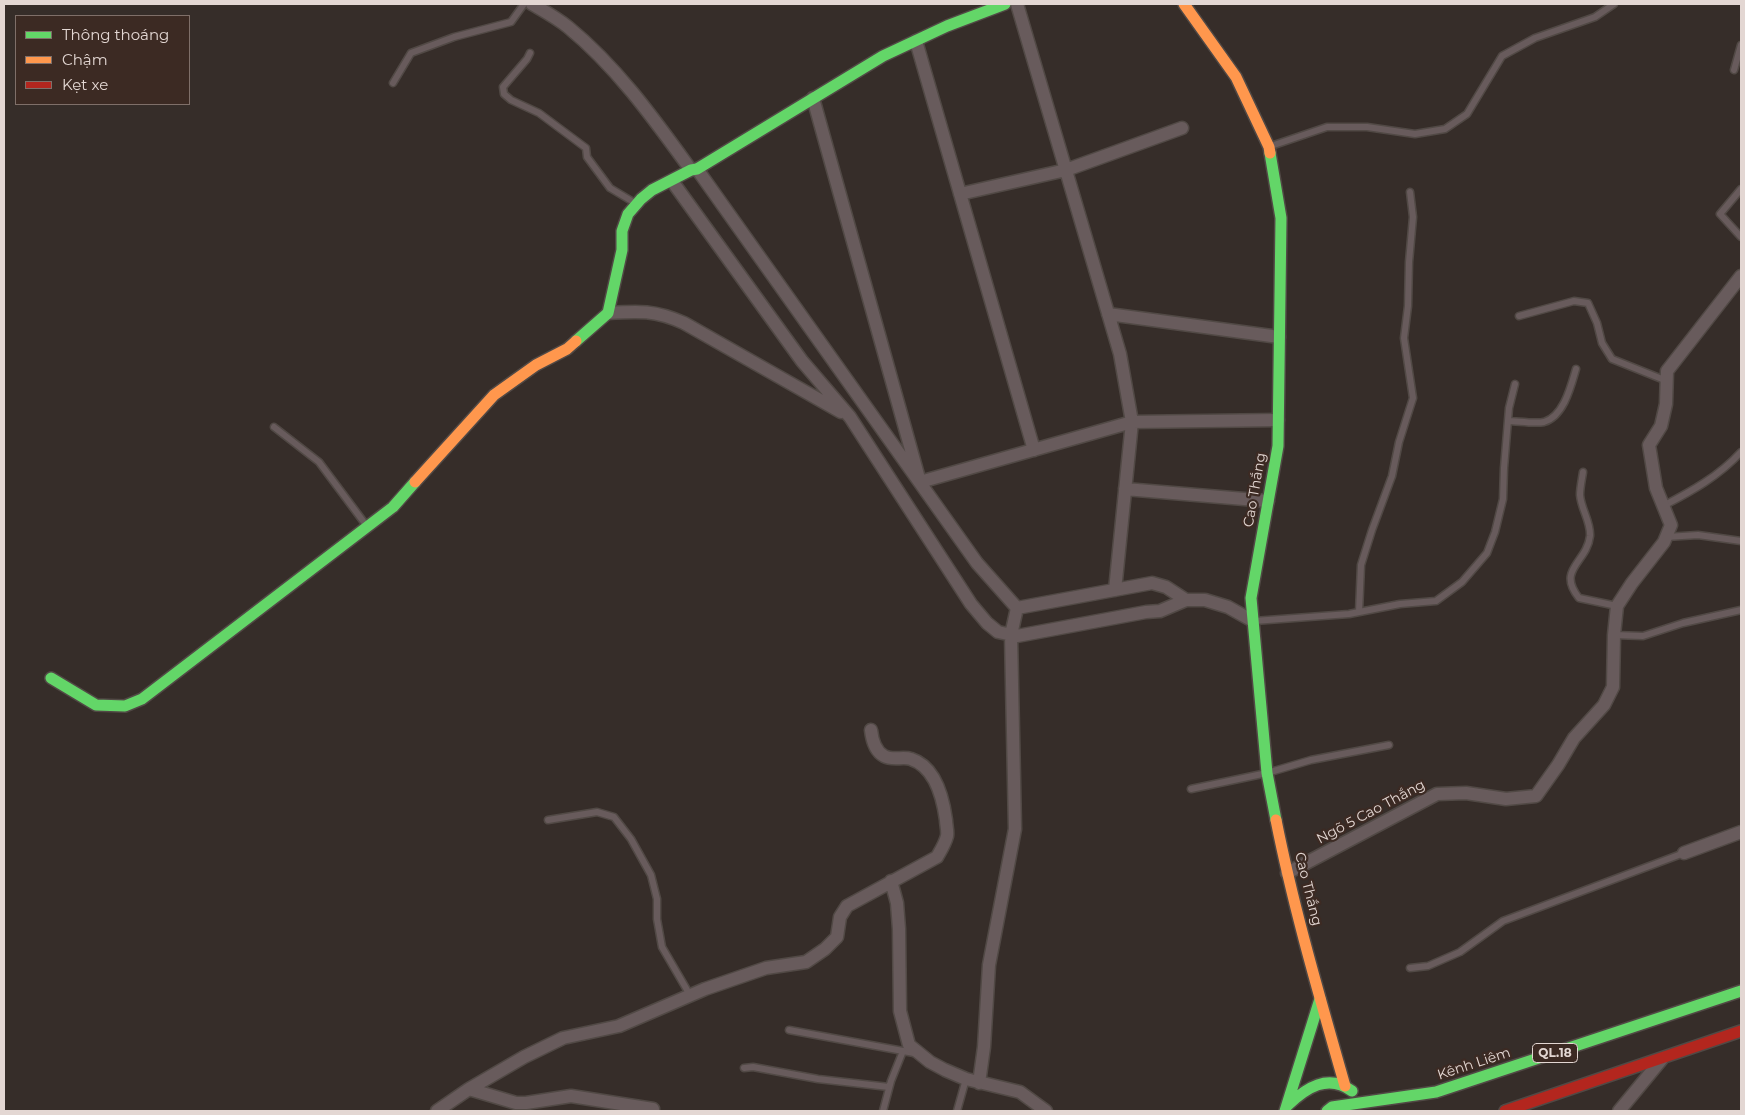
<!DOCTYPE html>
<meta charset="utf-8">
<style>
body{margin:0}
#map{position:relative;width:1745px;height:1115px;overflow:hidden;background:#362d29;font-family:Montserrat,sans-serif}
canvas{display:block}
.frame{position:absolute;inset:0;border:5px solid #e3d7d3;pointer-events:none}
.legend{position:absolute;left:15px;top:15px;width:175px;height:90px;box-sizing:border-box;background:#3c2a23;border:1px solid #7f6f69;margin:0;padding:6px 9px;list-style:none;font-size:15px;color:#e3d7d3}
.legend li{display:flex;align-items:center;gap:10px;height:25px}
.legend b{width:25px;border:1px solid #7f6f69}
</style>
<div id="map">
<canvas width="1745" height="1115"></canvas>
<div class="frame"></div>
<ul class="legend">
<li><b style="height:6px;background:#63d668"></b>Thông thoáng</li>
<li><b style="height:6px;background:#ff974d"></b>Chậm</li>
<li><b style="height:6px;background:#b3261e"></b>Kẹt xe</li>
</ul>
</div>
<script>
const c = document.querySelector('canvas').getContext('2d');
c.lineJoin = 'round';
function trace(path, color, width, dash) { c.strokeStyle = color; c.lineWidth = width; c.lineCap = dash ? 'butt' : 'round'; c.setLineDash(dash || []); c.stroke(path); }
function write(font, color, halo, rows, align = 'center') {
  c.font = font + ' Montserrat,sans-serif'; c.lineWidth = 4.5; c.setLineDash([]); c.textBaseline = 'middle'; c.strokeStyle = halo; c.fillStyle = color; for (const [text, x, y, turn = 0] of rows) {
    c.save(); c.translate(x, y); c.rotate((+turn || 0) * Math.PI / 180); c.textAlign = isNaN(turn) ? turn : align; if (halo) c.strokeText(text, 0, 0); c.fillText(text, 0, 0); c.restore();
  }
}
const lane = new Path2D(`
 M530 53 527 59 503 87 504 94 511 100 539 113 586 148 587 157 610 188 635 203
 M1734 70 1741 45
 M393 83 411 53 454 37 511 22 524 4
 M1271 146 1327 127H1367L1415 134 1445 129 1467 114 1502 56 1535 38 1595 17 1614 4
 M1741 189 1720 214 1741 237
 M1519 316 1574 301 1588 303 1597 323 1602 343 1612 359 1667 381
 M1508 421C1517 421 1535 424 1544 422 1564 416 1571 386 1576 369
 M274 427 319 462 366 525
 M1583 472C1582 479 1580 488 1580 495 1581 509 1591 522 1590 536 1587 563 1556 569 1579 598L1617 606
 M1663 506C1692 491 1719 476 1741 452
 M1666 537 1698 535 1741 541
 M1359 612 1361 565 1372 530 1392 476 1399 442 1413 398 1404 338 1408 306 1409 262 1413 217 1410 192
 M1254 621 1349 614 1400 604 1436 601 1462 582 1487 553 1495 532 1503 499 1504 468 1509 408 1515 384
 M1614 635 1643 636 1683 623 1741 610
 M1191 789 1267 773 1311 760 1389 745
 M548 820 597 812 614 817 631 839 651 875 657 899V919L662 947 690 995
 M1410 968 1428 966 1460 952 1503 921 1684 853
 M789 1030 914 1053
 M744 1068 753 1067 818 1079 889 1087
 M883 1111 891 1081 903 1051
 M957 1111 966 1079`);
const street = new Path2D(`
 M532 4C544 11 557 18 568 27 617 67 654 119 691 170
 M1017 4 1120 354 1132 422 1115 590
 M916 41 1034 450
 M813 98 920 482 1132 422 1278 420
 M697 169 977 563 1017 608 1152 583 1166 587 1186 600
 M672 181 802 361 850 417 971 604 987 623 998 632 1017 636 1146 612 1160 611 1186 600H1205L1228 607 1253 621
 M960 194 1066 170 1182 128
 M608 313C639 311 655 310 684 323L841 412
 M1108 314 1279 337
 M1125 489 1268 501
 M1684 853 1741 832
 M1287 873 1437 794 1466 793 1506 799 1536 796 1558 765 1574 738 1604 705 1613 687 1614 635 1617 606 1632 583 1664 542 1671 525 1656 488 1649 445 1661 426 1666 404 1667 371 1741 276
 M891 881 897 903 899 929 900 1011 909 1045 930 1062 945 1070 966 1079 1020 1092 1046 1111
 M979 1083 984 1047 989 965 1015 829 1011 635 1017 608
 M469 1089 516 1103H526L571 1096 653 1109
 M437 1111 469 1089 524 1057 563 1038 619 1026 705 989 766 968 806 962 825 949 837 937 840 917 847 906 937 857C941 850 945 844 947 836 948 831 946 825 946 820 943 798 936 767 911 759 903 756 893 761 884 756 875 751 872 739 871 730
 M1619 1111 1662 1059`);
const fast = new Path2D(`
 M1270 153 1281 218 1278 446 1251 598 1267 773 1276 820
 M576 341 608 313 622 250V231L628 214 641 199 652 190 691 170 697 169 883 56 947 26 1005 4
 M51 678 96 705 125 706 142 699 393 507 415 482
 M1288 1105C1306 1088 1328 1073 1352 1091
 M1285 1111 1320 999
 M1327 1111 1332 1107 1436 1092 1741 991`);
const slow = new Path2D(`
 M1184 4 1236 77 1269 147 1270 153
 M415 482 494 395 536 365 567 349 576 341
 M1276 820C1294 910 1320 998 1345 1086`);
const jam = new Path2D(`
 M1505 1111 1741 1031`);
const shields = [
 [1555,1053,45]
];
const shieldNames = [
 ["QL.18",1555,1053]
];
const streetNames = [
 ["Cao Thắng",1255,490,-80],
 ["Ngõ 5 Cao Thắng",1371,812,-28],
 ["Cao Thắng",1308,889,76],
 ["Kênh Liêm",1474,1064,-18]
];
trace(lane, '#514945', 9);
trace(street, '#514945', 15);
trace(fast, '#514945', 14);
trace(slow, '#514945', 14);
trace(jam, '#514945', 14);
trace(lane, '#685b5c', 6);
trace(street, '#685b5c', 12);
trace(fast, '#63d668', 11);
trace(slow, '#ff974d', 11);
trace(jam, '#b3261e', 11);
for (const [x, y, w] of shields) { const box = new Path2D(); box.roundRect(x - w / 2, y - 9.5, w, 19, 4); c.fillStyle = '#3c2a23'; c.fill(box); trace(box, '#e3d7d3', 1); }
write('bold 12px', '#e3d7d3', null, shieldNames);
write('14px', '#e3d7d3', '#3c2a23', streetNames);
</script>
